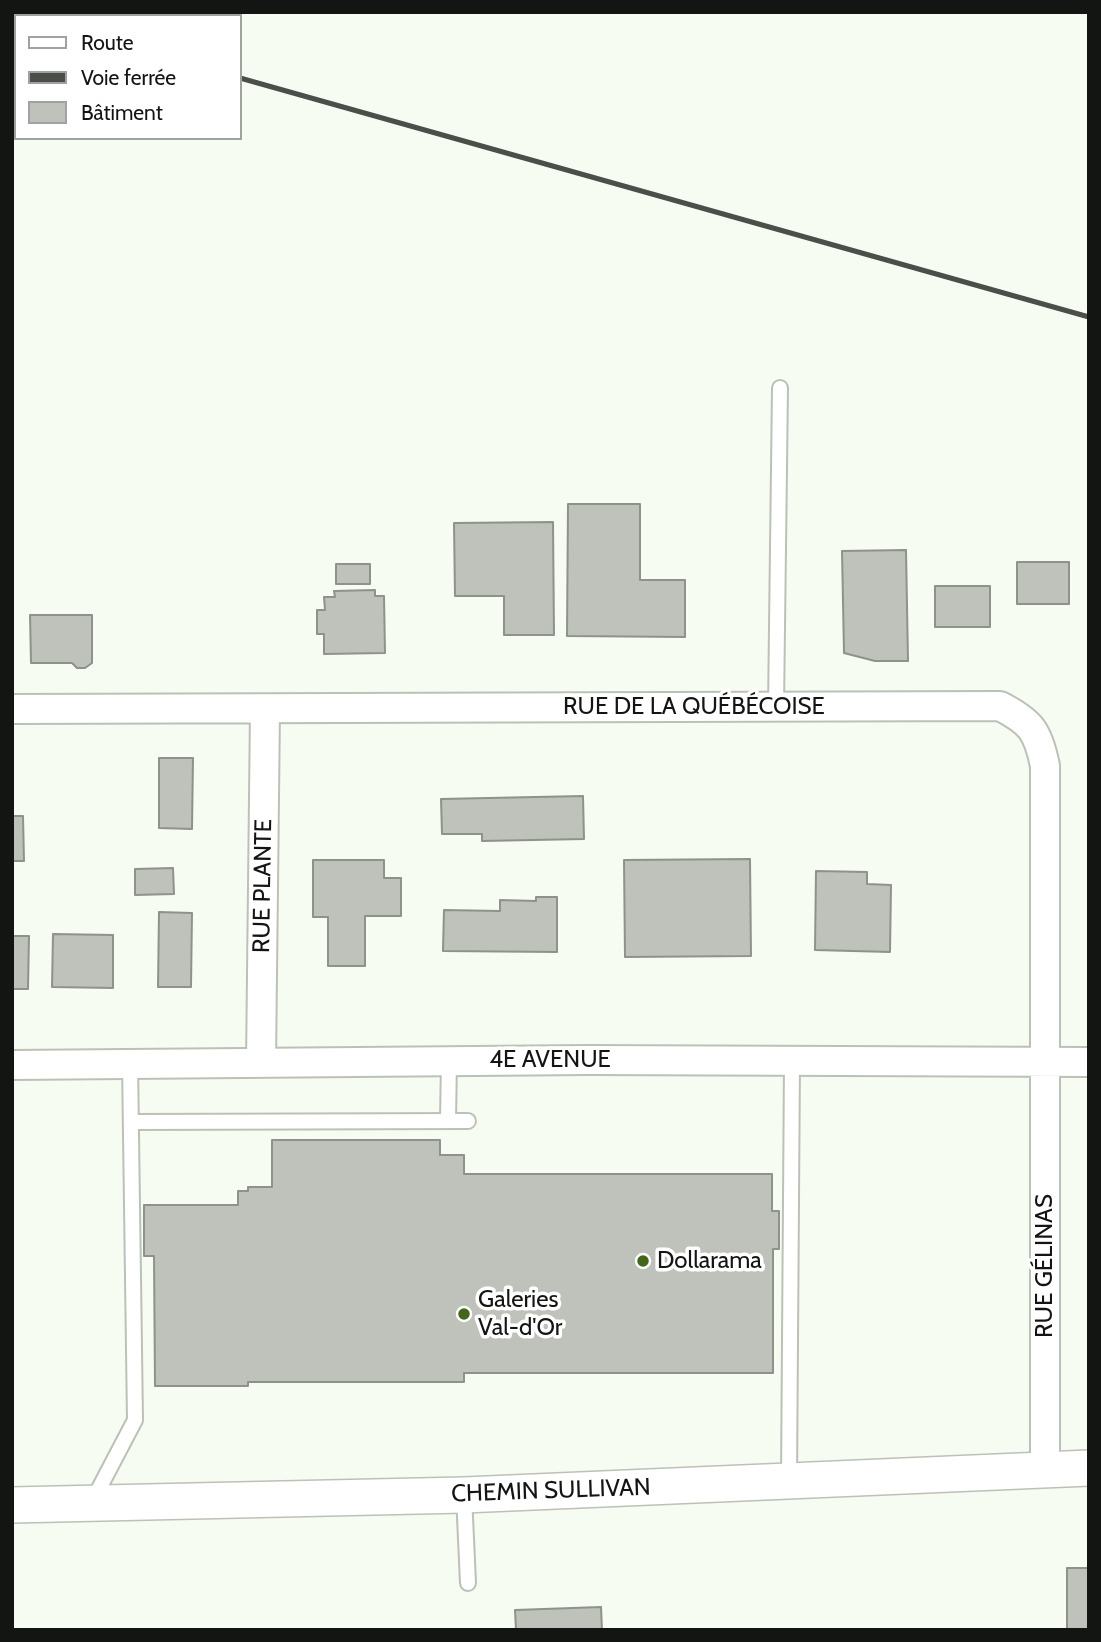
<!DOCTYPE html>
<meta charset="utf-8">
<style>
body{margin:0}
#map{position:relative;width:1101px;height:1642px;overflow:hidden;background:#f7fcf3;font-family:Cabin,sans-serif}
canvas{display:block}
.frame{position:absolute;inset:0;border:14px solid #131512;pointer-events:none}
.legend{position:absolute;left:14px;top:14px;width:228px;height:126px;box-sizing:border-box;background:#fff;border:2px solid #a1a1a0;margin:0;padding:9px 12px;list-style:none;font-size:21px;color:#131512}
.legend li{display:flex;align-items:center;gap:14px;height:35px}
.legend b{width:35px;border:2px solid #a1a1a0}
</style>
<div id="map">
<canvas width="1101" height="1642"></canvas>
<div class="frame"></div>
<ul class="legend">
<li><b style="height:9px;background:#fff"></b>Route</li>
<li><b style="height:9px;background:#4b4e49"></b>Voie ferrée</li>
<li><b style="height:19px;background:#bec2ba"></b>Bâtiment</li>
</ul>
</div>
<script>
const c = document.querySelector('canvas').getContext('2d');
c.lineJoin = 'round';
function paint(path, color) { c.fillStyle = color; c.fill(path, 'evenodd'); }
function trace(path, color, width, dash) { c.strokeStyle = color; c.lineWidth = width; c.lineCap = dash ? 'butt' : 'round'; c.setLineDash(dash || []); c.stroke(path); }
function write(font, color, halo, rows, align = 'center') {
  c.font = font + ' Cabin,sans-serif'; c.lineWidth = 7; c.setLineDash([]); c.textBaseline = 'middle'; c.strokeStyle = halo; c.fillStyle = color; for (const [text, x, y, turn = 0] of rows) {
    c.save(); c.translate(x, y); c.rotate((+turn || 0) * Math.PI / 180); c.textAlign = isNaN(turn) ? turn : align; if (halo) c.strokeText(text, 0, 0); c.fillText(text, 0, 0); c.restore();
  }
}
const building = new Path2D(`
 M568 504H640V580H685V637L567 636Z
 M553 522 554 635H504V596H455L454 523Z
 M906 550 908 661H875L844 653 842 551Z
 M1017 562H1069V604H1017Z
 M336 564H370V584H336Z
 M935 586H990V627H935Z
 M375 590V596H384L385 653 324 654V634H317V610H325L324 597H335L334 591Z
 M30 615H92V663L85 668H77L72 663H31Z
 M159 758H193L192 829 159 828Z
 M583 796 584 839 482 841V834H442L441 799Z
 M12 816H23L24 861H12Z
 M750 859 751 956 625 957 624 860Z
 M313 860H384V878H401V916H365V966H328V917H313Z
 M173 868 174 894 135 895V869Z
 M816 871 867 872V884L891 885 890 952 815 950Z
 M536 897H557V952L443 951 444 910 500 911V900L536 901Z
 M159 912 192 913 191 987H158Z
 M53 934 113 935V988L52 987Z
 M12 936H29L28 989H12Z
 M272 1140H440V1155H464V1174H772V1211H779V1249H773V1373H464V1382H248V1386H155L154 1256H144V1205H238V1191H248V1187H272Z
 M1067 1568H1089V1630H1067Z
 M601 1607 602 1630H516L515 1610Z`);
const service = new Path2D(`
 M776 707 780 388
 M448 1121 449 1060
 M131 1122 468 1121
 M789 1481 792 1061
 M464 1495 468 1583
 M92 1502 135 1420 130 1063`);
const minor = new Path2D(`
 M12 709 1000 706C1031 722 1038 731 1045 766V1470
 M261 1063 265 709
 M12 1065 588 1060 1089 1062`);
const tertiary = new Path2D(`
 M12 1505 464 1495 1089 1468`);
const rail = new Path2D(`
 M12 14 18 16
 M240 78 1089 317`);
const markers = [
 [643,1261,7,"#43651c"],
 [464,1314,7,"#43651c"]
];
const streetNames = [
 ["RUE DE LA QUÉBÉCOISE",694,707],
 ["RUE PLANTE",263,886,-89],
 ["4E AVENUE",550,1060],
 ["RUE GÉLINAS",1045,1266,-90],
 ["CHEMIN SULLIVAN",551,1491,-2]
];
const poiNames = [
 ["Dollarama",657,1261],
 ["Galeries",478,1300],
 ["Val-d'Or",478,1328]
];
paint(building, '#bec2ba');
trace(building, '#8e928a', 2);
trace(service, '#bcc1b8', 18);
trace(minor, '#bcc1b8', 32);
trace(tertiary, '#bcc1b8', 38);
trace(service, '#fff', 14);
trace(minor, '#fff', 28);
trace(tertiary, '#fff', 35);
trace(rail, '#4b4e49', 5);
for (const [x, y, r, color] of markers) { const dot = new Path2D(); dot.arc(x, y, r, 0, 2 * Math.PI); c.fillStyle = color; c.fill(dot); trace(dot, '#fff', 2.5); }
write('24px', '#131512', '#fff', streetNames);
write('24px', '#131512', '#fff', poiNames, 'left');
</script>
